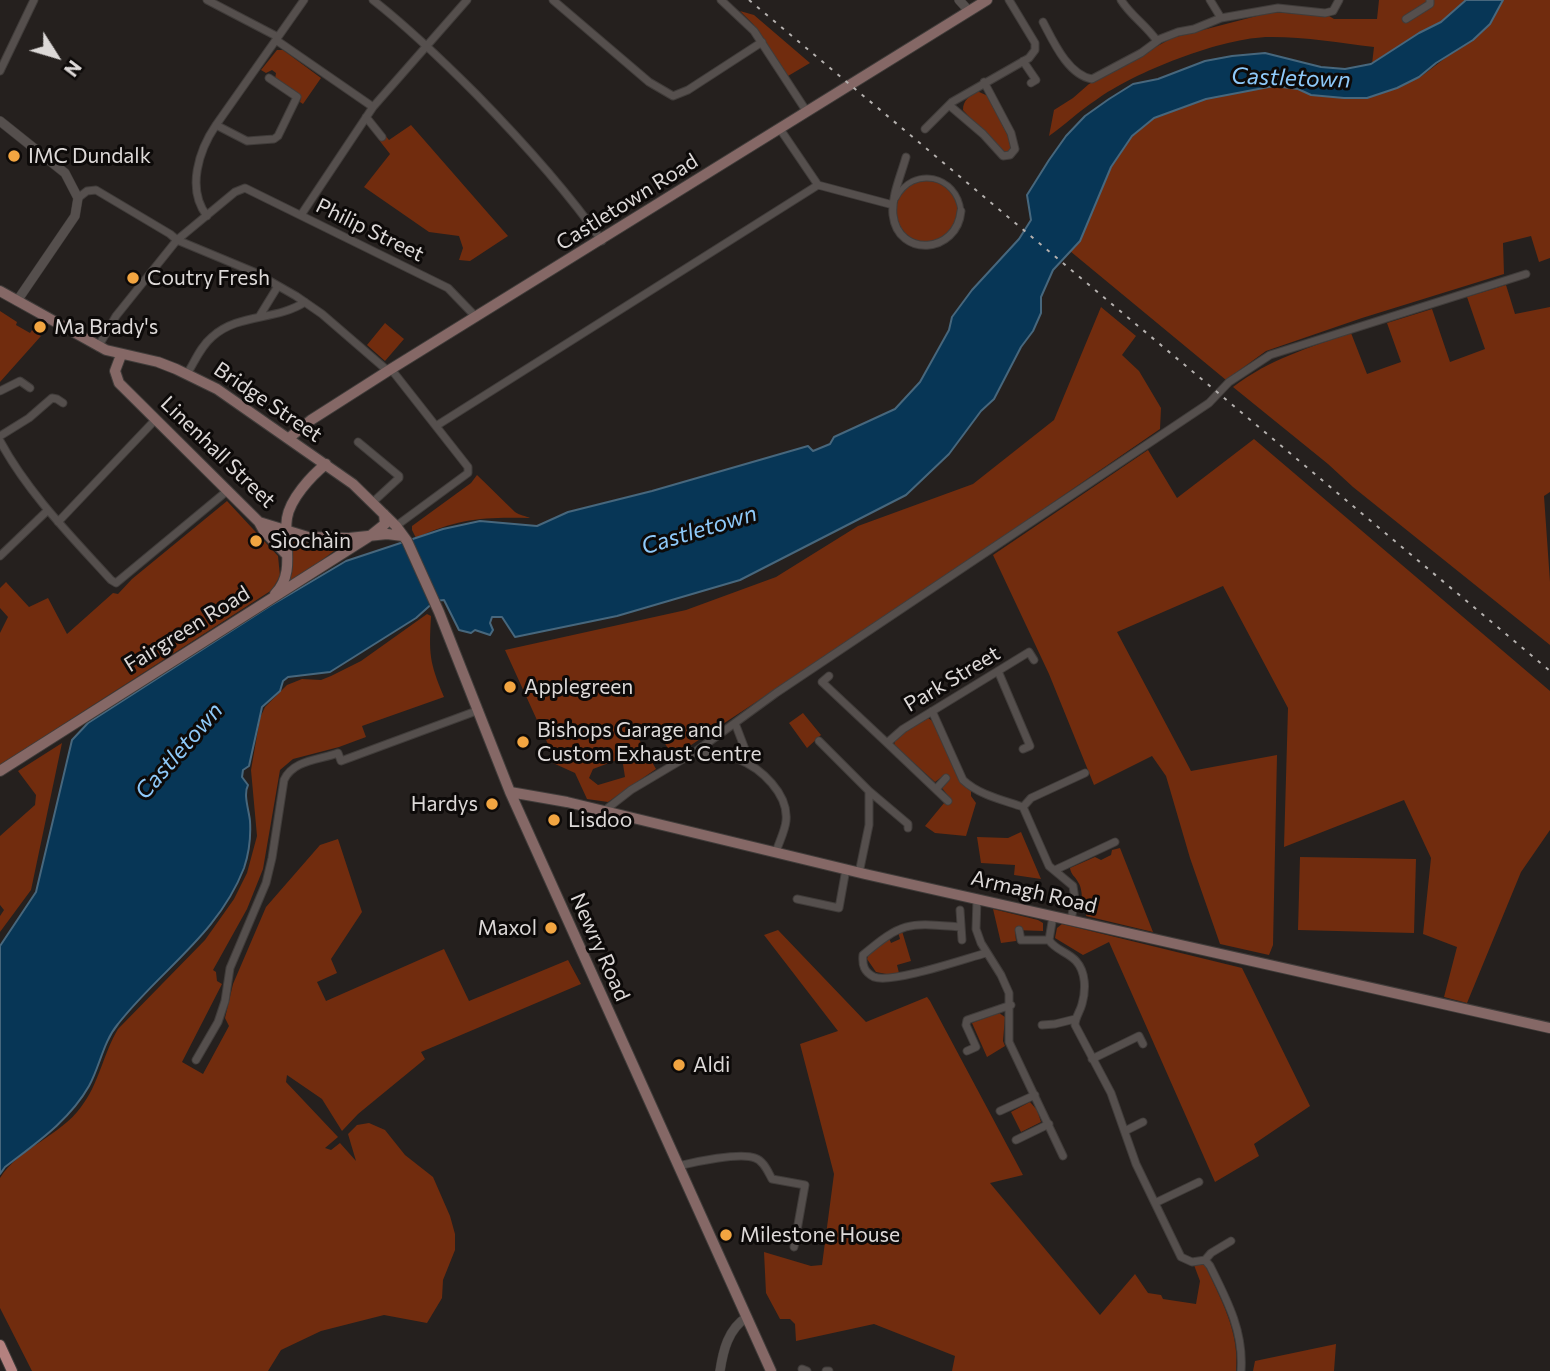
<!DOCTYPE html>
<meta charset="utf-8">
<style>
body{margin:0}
#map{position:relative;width:1550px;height:1371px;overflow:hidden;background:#25201e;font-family:Commissioner,sans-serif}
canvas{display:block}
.north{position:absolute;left:21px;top:21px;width:70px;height:70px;-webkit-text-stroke:5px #0d0a09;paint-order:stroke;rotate:127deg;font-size:19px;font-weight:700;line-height:28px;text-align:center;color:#ddd9d8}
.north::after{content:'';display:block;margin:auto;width:24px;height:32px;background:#ddd9d8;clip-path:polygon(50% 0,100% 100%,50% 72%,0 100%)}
</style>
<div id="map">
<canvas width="1550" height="1371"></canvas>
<div class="north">N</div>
</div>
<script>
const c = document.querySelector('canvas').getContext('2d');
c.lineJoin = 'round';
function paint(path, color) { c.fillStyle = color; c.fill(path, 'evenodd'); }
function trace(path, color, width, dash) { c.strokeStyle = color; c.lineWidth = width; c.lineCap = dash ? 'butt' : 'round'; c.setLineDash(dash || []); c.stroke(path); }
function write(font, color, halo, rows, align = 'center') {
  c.font = font + ' Commissioner,sans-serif'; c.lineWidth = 6; c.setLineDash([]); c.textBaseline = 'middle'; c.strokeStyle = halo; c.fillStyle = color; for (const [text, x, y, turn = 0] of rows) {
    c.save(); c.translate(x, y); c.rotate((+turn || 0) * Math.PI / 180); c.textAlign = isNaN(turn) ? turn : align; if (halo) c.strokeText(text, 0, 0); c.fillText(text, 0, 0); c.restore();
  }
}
const green = new Path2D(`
 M1379 0H1466L1441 22 1372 64 1374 47C1340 43 1306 37 1272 37 1225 36 1134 72 1096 100 1079 111 1065 125 1049 136L1054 110 1073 98 1089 84 1172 38 1272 12 1329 16 1334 19H1377Z
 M1503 0H1550V258L1539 262 1531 236 1503 243 1504 274 1362 318 1266 351 1226 380 1070 251 1080 241 1086 227 1111 167 1132 136 1154 118 1206 99 1274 86 1298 89 1311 95 1328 97H1367L1419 78 1444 59 1490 24Z
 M740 11 754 15 810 63 788 76 753 24Z
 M277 50H283L321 78 303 104 300 102 301 97 275 79 276 73 272 70 266 73 261 70Z
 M977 91 988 96 1011 142 1012 148 1006 153 999 150 963 110C963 100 969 97 977 91Z
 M411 125 508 236 470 261 459 260 463 248 459 236 429 232 364 187 390 154 379 140 384 134 389 140Z
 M896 211a31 31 0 1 1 62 0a31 31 0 1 1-62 0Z
 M1506 285 1515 314 1550 307V492L1544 496 1550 582V645L1353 487 1328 464 1233 387C1270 359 1308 348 1351 333L1367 374 1401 362 1387 323 1432 309 1450 362 1485 349 1467 297Z
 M1101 307 1136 336 1122 355 1139 371 1161 408 1160 429 927 589 673 757 654 725 636 734 656 769 608 802 587 799 575 773 553 763 552 753 505 650 686 610 776 577 858 526 973 484 1054 420ZM622 758 625 777 598 785 589 778 593 769Z
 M0 311 17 322 16 325 30 333 32 330 41 336 0 382Z
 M385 323 404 339 385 361 367 345Z
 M1254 439 1550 691V830L1521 872 1467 1003 1444 997 1457 947 1423 934 1431 858 1404 800 1284 847 1288 708 1223 586 1117 632 1191 771 1277 755 1273 945 1269 955 1220 944 1190 858 1166 776 1152 756 1094 785 1049 674 993 555 1148 450 1177 498Z
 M477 475C490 487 502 500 515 512 519 515 526 516 530 518 484 517 459 518 416 538L412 530V526L471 483Z
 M227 501 278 556 280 576 272 590 0 765V633L8 617 0 608V588L6 582 29 607 48 598 67 634 113 593 118 594 132 579Z
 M291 540 339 544 342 545 285 588Z
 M427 614 431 616C429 654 429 661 444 697L362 726 366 737 339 747 293 759 280 770 263 869 247 909 213 970 216 972 217 981 222 984 182 1062 203 1074 229 1026 225 1018 233 984 266 907 320 845 338 839 362 912 331 959 337 973 317 982 326 1001 444 949 469 1001 568 960 581 984 421 1052 425 1059 358 1114 342 1131 322 1099 287 1075 286 1082 338 1137 325 1148 331 1150 340 1143 356 1161 348 1134 357 1125 369 1123 385 1130 405 1155 433 1177 450 1216 455 1234V1250L443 1280 442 1298 427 1323 384 1315 321 1331 281 1350 268 1371H32L0 1308V1178C19 1148 60 1136 81 1107 99 1084 103 1054 118 1029L205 940 234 899 247 873 257 836 251 770 260 718 265 707 287 685 302 679 321 680 331 676 361 661Z
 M803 713 821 735 807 748 789 723Z
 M928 718 934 722 961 783 971 790V796L976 803 966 836 935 833 925 826 949 797 942 788 943 776 935 782 894 745 896 737Z
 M62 743 31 890 0 932V916L4 910 0 905V836L35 805 36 795 18 771Z
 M1021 832 1041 879 1014 875 1015 865 981 863 977 837 1008 838Z
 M1120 848 1153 932 1086 916 1088 906 1082 904C1082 896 1082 888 1078 882 1075 876 1071 875 1070 868L1095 857 1101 860 1111 855 1112 850Z
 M1300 857 1416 859 1414 933 1298 930Z
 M993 909 1038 920 1043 923V931L1015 930 1016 941 1001 943Z
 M1062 924 1242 968 1310 1106 1254 1144 1259 1156 1215 1182 1109 942 1083 955 1055 938 1057 928Z
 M778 930 866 1022 927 997 930 1001 1023 1175 990 1183 1100 1315 1135 1274 1148 1293 1161 1295 1163 1299 1196 1304 1200 1281 1194 1265 1204 1263C1220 1298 1240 1331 1236 1371H952L955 1356 874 1324 796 1341 795 1324 790 1319H780L766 1293 764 1252 811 1266 822 1265 834 1174 800 1044 838 1031 764 935Z
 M902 931 911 961 897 965 899 973 891 975 876 972 867 959 869 953 889 938 891 943 900 939 898 932Z
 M999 1013 1005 1017 1003 1041 1005 1046 987 1057 972 1023Z
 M1030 1102 1037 1110 1041 1122 1021 1132 1011 1112Z
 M1336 1344 1334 1371H1253L1255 1361Z`);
const water = new Path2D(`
 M1466 0H1503L1490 24 1473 40 1436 63 1419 77 1397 88 1367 98H1344L1311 95 1298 89 1274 86 1206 99 1154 118 1132 136 1111 167 1080 241 1053 270 1041 297V313L1033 331 1021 347 994 399 981 411 949 454 906 495 740 580 617 616 515 637 502 617H492L490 623 493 630 490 635 475 630 471 633 459 630 444 600 435 601 416 618 330 672 288 677 283 681 280 691 262 707 249 766 243 770 242 777 248 785C243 795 249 810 250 821 251 837 249 853 244 868 218 935 160 970 118 1024 103 1042 100 1066 89 1086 69 1121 36 1143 5 1167L0 1174V946L36 892 72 740 88 723 270 606 346 561 443 529 480 521 537 526 568 512 652 491 808 446 813 451 830 444 834 437 895 409 920 382 949 330 952 317 972 290 1019 239 1031 220 1027 195 1049 160 1066 136 1085 116 1109 99 1133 84 1158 79 1205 61 1232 56 1265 53 1321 67 1345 69 1371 64 1419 33 1441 22Z`);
const pedestrian = new Path2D(`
 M896 198C913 165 957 175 961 211`);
const minor = new Path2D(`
 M207 0 278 37
 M373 0C410 29 443 61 476 94 521 140 565 188 602 241
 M553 0 649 82 673 96 688 90 762 42
 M721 0 754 31 807 112
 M1121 0C1131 16 1146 25 1157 41
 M1210 0 1221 18
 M1406 19 1430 4V0
 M1043 22C1053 41 1068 75 1092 79L1141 53 1160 39 1178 32 1194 29 1221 18 1278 8 1325 13 1333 11 1339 0
 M276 40 373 107
 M1023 61 1036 80 1031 83
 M0 71 34 0
 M269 78 297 97 278 136 274 139 247 141 216 125 304 0
 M949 105 983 134 1003 156 1010 155 1015 149 1011 133 984 82
 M366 117 382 137
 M780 129 818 185 893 205
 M925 129 952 102 1029 58 1035 50V43L1009 0
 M906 157C901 175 891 197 893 215 898 258 957 254 961 211
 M78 198 87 191 96 190 170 234 177 240 254 272 296 296 322 314 388 371
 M301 215 373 107 467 0
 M207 216C186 189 199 150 216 125
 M259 317 278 286
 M98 347 116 316 177 240 235 192 245 188 448 288 476 317
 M391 369 468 467V473L396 526
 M187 374C195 361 201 346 212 337 238 313 276 321 305 302
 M0 391 20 381 30 388
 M436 426 818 185
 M0 436 29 418 52 398 57 399 63 403
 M0 441C28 493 71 536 111 580L116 583 227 491
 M358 442 399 476V478L373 502
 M58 522 156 419
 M0 556 48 510
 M998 671 1030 746 1023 749
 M829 676 822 682 887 743 903 729 1029 652 1034 660
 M932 711 963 780C979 795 1003 800 1023 807
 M735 723 751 765
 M819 741 869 791V825L859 873
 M887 743 948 801
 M695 752C710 754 725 755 738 759 761 768 789 794 786 821 785 831 779 842 776 852
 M936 789 946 778
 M869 791 908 824V828
 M604 811 631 790 695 752 776 693 1209 403 1229 382 1270 355 1526 274
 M1055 870 1115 842
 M797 899 839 908 846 869
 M977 899 976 929 981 943 1001 975 1009 993V1042L1063 1156
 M960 910 962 940
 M1053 916 1049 940C1055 950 1068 952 1076 961 1086 972 1086 990 1082 1004 1080 1012 1075 1017 1075 1025L1111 1093 1136 1164 1181 1257 1192 1262 1205 1260 1210 1266C1227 1300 1244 1332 1241 1371
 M1071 920 1075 899 1073 886 1049 866 1023 807 1031 798 1085 773
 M961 927C910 923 904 920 863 955 862 965 864 972 874 977 892 984 964 959 986 953
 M1019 930 1021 940H1049
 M1042 1025 1055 1024 1075 1019
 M967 1051 976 1047 966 1025 967 1020 1011 1005
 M1092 1059 1139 1036 1143 1044
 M196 1060 218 1022 225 1001 230 968 266 883 272 858 284 780C293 760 319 760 338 753L341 761 479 710
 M1000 1111 1035 1095
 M1125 1131 1143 1122
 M1016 1140 1049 1124
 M678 1166C694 1162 740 1152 755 1158 764 1161 768 1172 772 1179L805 1185 794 1247
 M1155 1203 1199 1182
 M1205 1260 1211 1253 1231 1241
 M802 1369 807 1371
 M826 1371H829`);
const tertiary = new Path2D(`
 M959 0 969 11
 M0 121 65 173 78 198 75 216 17 301
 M720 1371C723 1351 728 1329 747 1317`);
const secondary = new Path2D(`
 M0 291 106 350 158 362 176 369 217 389 353 484 396 526 407 541 439 612 510 792 771 1371
 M121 355 115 371 119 383 259 522 308 537 349 538 387 534 403 536
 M289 438 311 420 391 369 987 0
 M259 522 264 531 286 554
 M275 594C296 573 283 544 287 518 290 499 311 476 326 464
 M0 771 370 536 385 524 384 514
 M510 792 567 802 865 874 1550 1028`);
const primary = new Path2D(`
 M0 1345 12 1371`);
const rail = new Path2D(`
 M749 0 1550 671`);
const markers = [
 [14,156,7,"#f2a541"],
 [133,278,7,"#f2a541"],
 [40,327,7,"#f2a541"],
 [256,541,7,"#f2a541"],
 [510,687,7,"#f2a541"],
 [523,742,7,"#f2a541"],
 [492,804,7,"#f2a541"],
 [554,820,7,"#f2a541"],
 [551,928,7,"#f2a541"],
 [679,1065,7,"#f2a541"],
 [726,1235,7,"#f2a541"]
];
const poiNames = [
 ["IMC Dundalk",28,156],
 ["Coutry Fresh",147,278],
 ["Ma Brady's",54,327],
 ["Sìochàin",270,541],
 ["Applegreen",524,687],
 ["Bishops Garage and",537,730],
 ["Custom Exhaust Centre",537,754],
 ["Hardys",478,804,"right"],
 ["Lisdoo",568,820],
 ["Maxol",537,928,"right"],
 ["Aldi",693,1065],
 ["Milestone House",740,1235]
];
const streetNames = [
 ["Castletown Road",627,202,-32],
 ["Philip Street",370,230,26],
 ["Bridge Street",268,402,34],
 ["Linenhall Street",218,452,44],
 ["Fairgreen Road",187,629,-32],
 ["Park Street",952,679,-31],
 ["Armagh Road",1034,892,13],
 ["Newry Road",600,947,66]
];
const waterNames = [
 ["Castletown",1291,78,2],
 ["Castletown",699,530,-17],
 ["Castletown",179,751,-49]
];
paint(green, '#712c0e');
paint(water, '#073656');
trace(water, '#47677d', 2);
trace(pedestrian, '#403c3a', 7);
trace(minor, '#403c3a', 9);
trace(tertiary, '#403c3a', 10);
trace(secondary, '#403c3a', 12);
trace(primary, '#403c3a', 12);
trace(pedestrian, '#554f4d', 5);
trace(minor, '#554f4d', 7);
trace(tertiary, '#554f4d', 9);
trace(secondary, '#856866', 10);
trace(primary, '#b4817f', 10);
trace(rail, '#b5b1af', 2, [3.5, 7]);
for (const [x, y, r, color] of markers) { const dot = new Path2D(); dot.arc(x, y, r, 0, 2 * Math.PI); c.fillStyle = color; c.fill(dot); trace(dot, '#0d0a09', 2.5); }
write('21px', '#ddd9d8', '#0d0a09', poiNames, 'left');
write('21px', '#ddd9d8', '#0d0a09', streetNames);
write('italic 23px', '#8ec9f9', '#0d0a09', waterNames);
</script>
